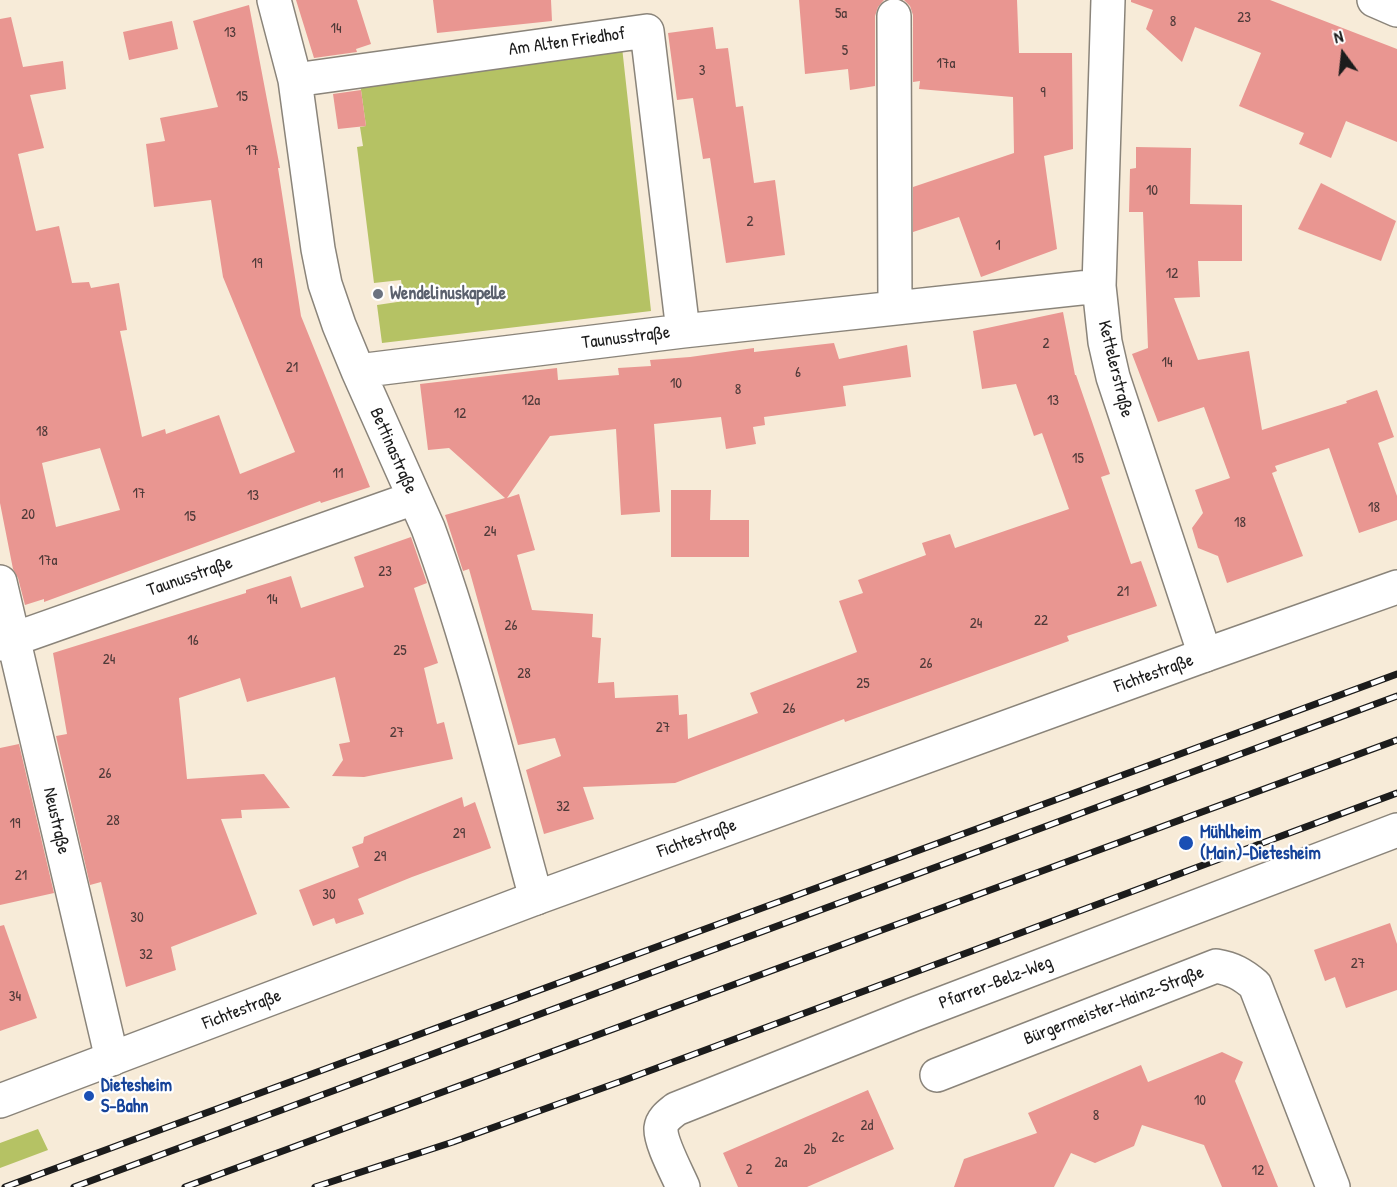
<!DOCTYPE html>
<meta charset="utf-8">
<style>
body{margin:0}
#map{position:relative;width:1397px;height:1187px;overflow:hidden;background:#f7ebd8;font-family:"Patrick Hand",sans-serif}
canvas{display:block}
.north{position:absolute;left:1313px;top:24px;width:60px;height:60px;-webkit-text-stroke:4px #fff;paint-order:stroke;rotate:345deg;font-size:16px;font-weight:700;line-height:24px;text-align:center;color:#1c1c1c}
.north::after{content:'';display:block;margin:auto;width:21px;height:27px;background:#1c1c1c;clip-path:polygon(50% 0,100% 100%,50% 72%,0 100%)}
</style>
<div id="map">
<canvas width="1397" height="1187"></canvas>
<div class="north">N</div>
</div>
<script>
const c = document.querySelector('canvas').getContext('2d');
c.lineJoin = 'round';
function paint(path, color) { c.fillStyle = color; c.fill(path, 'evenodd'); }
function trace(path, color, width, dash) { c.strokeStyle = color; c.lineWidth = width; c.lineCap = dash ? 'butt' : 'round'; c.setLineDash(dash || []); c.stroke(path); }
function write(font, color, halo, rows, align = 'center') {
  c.font = font + ' "Patrick Hand",sans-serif'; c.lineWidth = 4.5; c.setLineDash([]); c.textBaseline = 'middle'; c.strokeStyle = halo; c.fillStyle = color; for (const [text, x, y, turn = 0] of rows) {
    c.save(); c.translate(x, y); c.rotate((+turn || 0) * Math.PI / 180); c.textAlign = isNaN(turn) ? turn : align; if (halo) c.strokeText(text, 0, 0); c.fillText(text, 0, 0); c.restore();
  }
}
const green = new Path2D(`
 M622 47 651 311 382 343 377 305 404 301 401 280 374 283 357 147 363 146 360 127 366 126 360 83Z
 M38 1129 48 1150 0 1168V1143Z`);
const building = new Path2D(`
 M296 0H357L371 44 356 49 357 52 314 58Z
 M433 0H551L552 21 437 33Z
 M799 0H884L878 7 875 16V86L850 90 848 69 805 74Z
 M904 0H1017L1019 53H1072L1073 149 1044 156 1057 249 981 277 959 217 913 232V187L1014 153 1013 97 919 89 920 81 913 82V15L910 6Z
 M1131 0H1270L1397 49V142L1346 121 1331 158 1299 144 1304 133 1239 106 1261 53 1195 27 1182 62 1146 29 1153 10 1131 2Z
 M249 5 280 168H278L301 316 370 487 321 503 320 501 44 602V599L25 605 18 578 13 569 0 503V19L11 17 23 67 63 61 66 89 30 95 44 148 18 154 36 231 59 226 72 283 89 282 91 288 119 283 127 330 120 331 142 437 165 429 166 434 219 415 240 474 295 452 223 277 211 200 154 207 146 144 165 141 160 118 218 107 193 21ZM100 448 120 510 56 527 42 463Z
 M172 21 178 49 129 60 123 32Z
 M713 27 716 49 728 48 736 107 743 106 754 183 775 180 785 255 726 263 710 158 703 159 693 98 677 100 668 33Z
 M361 90 366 126 338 129 333 94Z
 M1136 147 1191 148 1190 204 1242 205V261H1198L1200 297 1174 298 1198 360 1249 351 1262 430 1347 403 1346 401 1377 390 1394 437 1378 443 1397 496V520L1359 533 1329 448 1275 466 1277 471 1272 473 1303 556 1227 583 1218 556 1198 548 1192 528 1203 513 1195 490 1230 478 1204 407 1158 422 1132 354 1148 348 1143 212H1129L1130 169 1136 168Z
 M1321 183 1396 221 1381 261 1298 229Z
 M1063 312 1075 375H1076L1110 474 1101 477 1131 564 1141 561 1157 606 1067 636 1069 641 845 722 844 719 675 783 583 787 594 819 544 834 526 770 561 756 555 738 518 745 469 569 463 571 445 515 505 498 449 448 428 450 420 384 557 368 558 380 619 375 618 368 651 366 650 360 690 357 754 348V352L834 343 839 359 907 345 911 377 843 386 846 406 764 417 765 425 753 427 756 444 726 449 721 417 654 424 660 512 621 515 616 429 550 436 507 498 519 494 535 550 517 555 532 610 593 614 592 637 601 638 598 683 614 682 615 698 678 695 679 715 687 714 688 739 758 713 750 693 857 652 839 601 863 593 858 580 926 555 922 543 950 534 955 548 1069 509 1042 433 1034 436 1016 384 982 389 973 331Z
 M671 490H711L710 520H749V557H671Z
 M411 537 427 583 414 588 438 663 424 668 437 724 444 722 453 759 364 777 332 776 343 760 339 744 350 742 335 677 247 702 240 678 179 698 187 779 264 774 290 808 241 810 242 818 221 819 257 914 171 947 176 970 126 987 101 882 90 885 56 736 67 734 53 653 246 593V590L291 576 301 608 364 587 354 557Z
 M19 744 54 893 0 905V748Z
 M462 797 464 807 475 802 491 848 412 877 358 899 364 914 336 924 334 918 313 926 299 890 359 867 352 847 363 843 364 837Z
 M1390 923 1397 944V990L1346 1008 1335 977 1325 981 1314 950Z
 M4 925 37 1018 0 1031V926Z
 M1222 1052 1243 1062 1235 1081 1278 1187H1222L1204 1145 1142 1125 1134 1146 1095 1163 1071 1153 1054 1187H954L964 1159 1037 1133 1028 1113 1141 1065 1148 1082Z
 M868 1090 894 1149 807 1187H738L723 1153Z`);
const minor = new Path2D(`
 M274 0 295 80 318 249 325 284 339 325 358 371 428 528C472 648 502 774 536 898
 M1108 0 1099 286 1105 342 1113 377 1205 655
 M1374 0 1397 10
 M894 16 895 308
 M295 80 647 31 683 331
 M358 371 683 331 1099 286
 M0 582 112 1059
 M0 644 414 498
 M937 1075 1216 966C1233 969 1242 974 1255 985L1333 1187
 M683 1187C677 1173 660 1142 661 1128 662 1119 670 1114 676 1109L912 1015 1397 830`);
const primary = new Path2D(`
 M0 1101 536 898 1205 655 1397 587`);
const rail = new Path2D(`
 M5 1187 1397 674
 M74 1187 1397 696
 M185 1187 1397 740
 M315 1187 453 1142 622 1081 1397 793`);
const markers = [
 [378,294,6,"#6b7280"],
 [1186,843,8,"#1a4fb4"],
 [89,1096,6,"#1a4fb4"]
];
const numberNames = [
 ["5a",841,14],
 ["23",1244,18],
 ["8",1173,22],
 ["14",336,29],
 ["13",230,33],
 ["5",845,51],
 ["17a",946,64],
 ["3",702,71],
 ["9",1043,93],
 ["15",242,97],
 ["17",252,151],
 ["10",1152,191],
 ["2",750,222],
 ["1",998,246],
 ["19",257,264],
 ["12",1172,274],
 ["2",1046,344],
 ["14",1167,363],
 ["21",292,368],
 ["6",798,373],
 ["10",676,384],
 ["8",738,390],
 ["12a",531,401],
 ["13",1053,401],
 ["12",460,414],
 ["18",42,432],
 ["15",1078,459],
 ["11",338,474],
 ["17",139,494],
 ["13",253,496],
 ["18",1374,508],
 ["20",28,515],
 ["15",190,517],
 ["18",1240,523],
 ["24",490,532],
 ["17a",48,561],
 ["23",385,572],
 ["21",1123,592],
 ["14",272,600],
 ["22",1041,621],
 ["24",976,624],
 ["26",511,626],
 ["16",193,641],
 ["25",400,651],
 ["24",109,660],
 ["26",926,664],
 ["28",524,674],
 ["25",863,684],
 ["26",789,709],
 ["27",663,728],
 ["27",397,733],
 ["26",105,774],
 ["32",563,807],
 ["28",113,821],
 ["19",15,824],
 ["29",459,834],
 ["29",380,857],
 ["21",21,876],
 ["30",329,895],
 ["30",137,918],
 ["32",146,955],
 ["27",1358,964],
 ["34",15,997],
 ["10",1200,1101],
 ["8",1096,1116],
 ["2d",867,1126],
 ["2c",838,1138],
 ["2b",810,1150],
 ["2a",781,1163],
 ["2",749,1170],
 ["12",1258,1171]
];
const streetNames = [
 ["Am Alten Friedhof",567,42,-8],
 ["Taunusstraße",626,338,-7],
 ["Kettelerstraße",1115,369,76],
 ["Bettinastraße",393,451,66],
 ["Taunusstraße",190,577,-19],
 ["Fichtestraße",1154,674,-20],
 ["Neustraße",56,821,77],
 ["Fichtestraße",697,839,-20],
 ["Pfarrer-Belz-Weg",996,983,-21],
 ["Bürgermeister-Hainz-Straße",1114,1006,-21],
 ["Fichtestraße",242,1010,-21]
];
const worshipNames = [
 ["Wendelinuskapelle",390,294]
];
const transitNames = [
 ["Mühlheim",1200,833],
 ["(Main)-Dietesheim",1200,854],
 ["Dietesheim",101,1086],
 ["S-Bahn",101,1107]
];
paint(green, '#b5c264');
paint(building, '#e99691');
trace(minor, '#8a847a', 36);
trace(primary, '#8a847a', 36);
trace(minor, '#fff', 33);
trace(primary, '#fff', 33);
trace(rail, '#1c1c1c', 7);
trace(rail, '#fff', 4.5, [14]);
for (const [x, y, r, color] of markers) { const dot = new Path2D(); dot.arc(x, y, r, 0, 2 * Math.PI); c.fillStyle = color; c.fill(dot); trace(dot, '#fff', 2); }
write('15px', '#4f3a39', null, numberNames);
write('18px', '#1c1c1c', '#fff', streetNames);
write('bold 18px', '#5b616d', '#fff', worshipNames, 'left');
write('bold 18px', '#164399', '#fff', transitNames, 'left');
</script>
